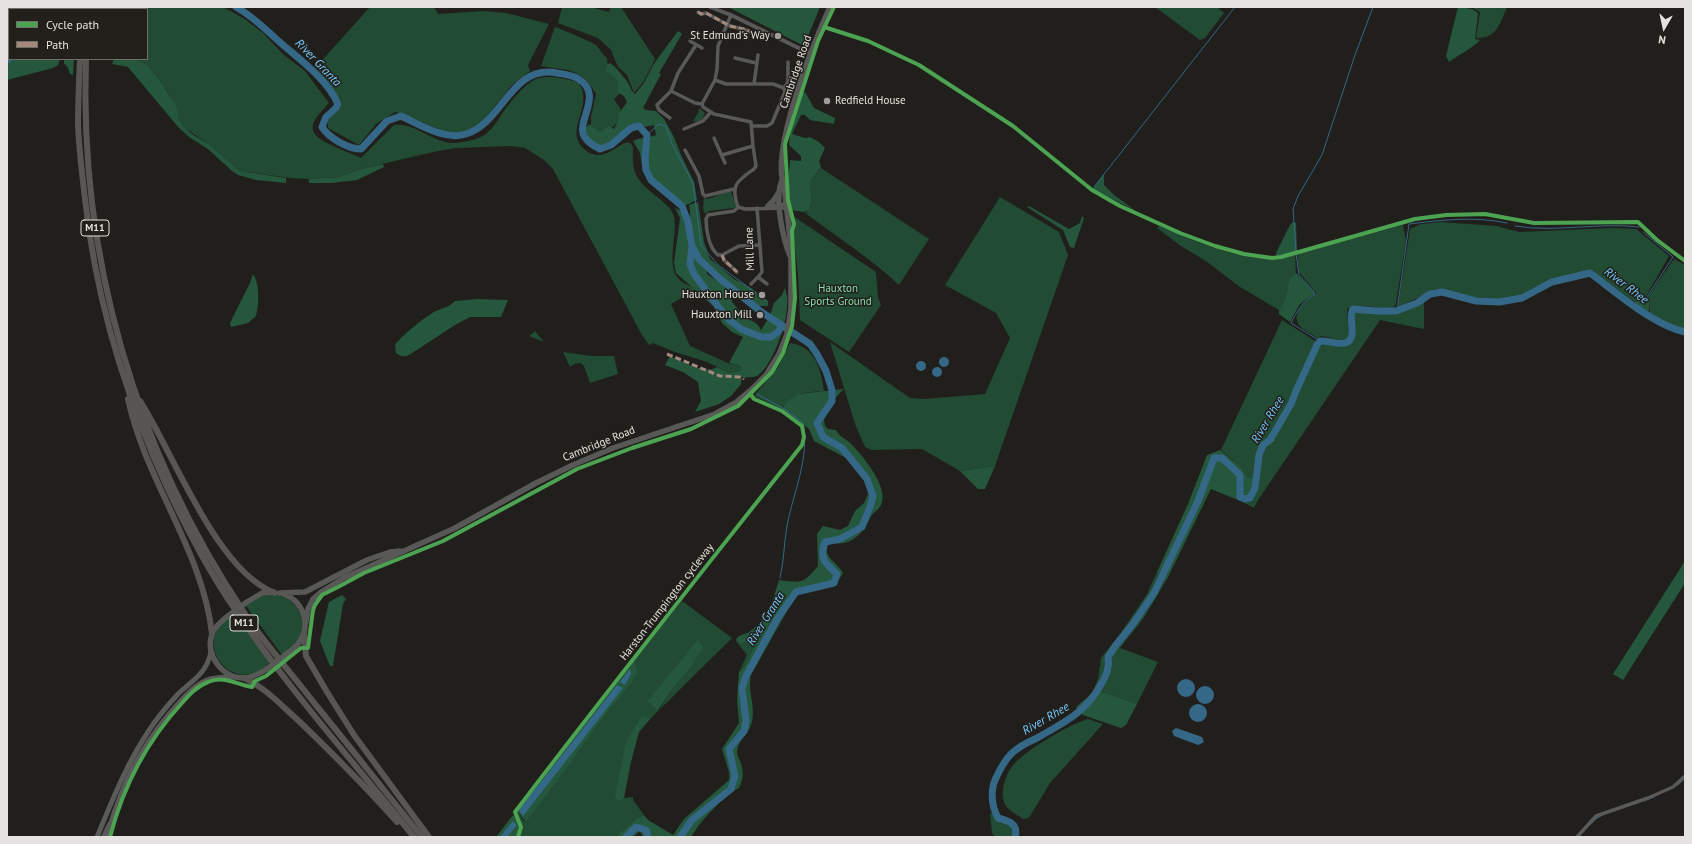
<!DOCTYPE html>
<style>
body{margin:0}
#map{position:relative;width:1692px;height:844px;overflow:hidden;background:#211f1c;font-family:"PT Sans",sans-serif}
canvas{display:block}
.frame{position:absolute;inset:0;border:8px solid #e4e3df;pointer-events:none}
.legend{position:absolute;left:8px;top:8px;width:140px;height:52px;box-sizing:border-box;background:#22201b;border:1px solid #706e69;margin:0;padding:5px 7px;list-style:none;font-size:12px;color:#e4e3df}
.legend li{display:flex;align-items:center;gap:8px;height:20px}
.legend b{width:20px;border:1px solid #706e69}
.north{position:absolute;left:1644px;top:8px;width:40px;height:40px;-webkit-text-stroke:3px #22201b;paint-order:stroke;rotate:189deg;font-size:11px;font-weight:700;line-height:16px;text-align:center;color:#e4e3df}
.north::after{content:'';display:block;margin:auto;width:14px;height:18px;background:#e4e3df;clip-path:polygon(50% 0,100% 100%,50% 72%,0 100%)}
</style>
<div id="map">
<canvas width="1692" height="844"></canvas>
<div class="frame"></div>
<ul class="legend">
<li><b style="height:5px;background:#4ca352"></b>Cycle path</li>
<li><b style="height:5px;background:#a5887d"></b>Path</li>
</ul>
<div class="north">N</div>
</div>
<script>
const c = document.querySelector('canvas').getContext('2d');
c.lineJoin = 'round';
function paint(path, color) { c.fillStyle = color; c.fill(path, 'evenodd'); }
function trace(path, color, width, dash) { c.strokeStyle = color; c.lineWidth = width; c.lineCap = dash ? 'butt' : 'round'; c.setLineDash(dash || []); c.stroke(path); }
function write(font, color, halo, rows, align = 'center') {
  c.font = font + ' "PT Sans",sans-serif'; c.lineWidth = 3; c.setLineDash([]); c.textBaseline = 'middle'; c.strokeStyle = halo; c.fillStyle = color; for (const [text, x, y, turn = 0] of rows) {
    c.save(); c.translate(x, y); c.rotate((+turn || 0) * Math.PI / 180); c.textAlign = isNaN(turn) ? turn : align; if (halo) c.strokeText(text, 0, 0); c.fillText(text, 0, 0); c.restore();
  }
}
const green = new Path2D(`
 M119 7H223L243 18 262 32 284 55 305 71 329 103C311 122 303 132 331 145 341 149 351 154 361 158L394 125C414 122 432 142 452 143 460 143 468 141 476 139 487 136 494 126 500 117 507 106 526 81 539 78 552 75 566 79 578 82 595 104 565 128 582 147 606 172 625 129 633 147 633 155 632 164 635 172 642 192 671 201 674 217 678 234 666 264 678 278 682 283 690 286 696 289L671 304 690 346 730 364 742 367 740 371 730 373 707 362 675 352 653 343 649 345 642 335 553 169 544 160 525 148 511 146 456 148 433 152 361 169 339 177 309 179 290 178 240 171 210 145 185 128 178 117 170 96 163 85 148 65 136 59H147V9H118Z
 M370 7H434L438 14 484 11 506 13 549 24 528 65 530 71 511 86 480 125 468 131 452 134 435 128 406 115 395 112 376 124 359 145 328 128V120L340 108 342 103 316 67Z
 M562 7H590L609 12 611 7H621L655 59 644 81 634 93 627 75 618 67 611 50 598 38 558 23Z
 M1155 7H1217L1224 13 1205 38 1200 40Z
 M1469 7H1507C1500 23 1497 39 1476 38L1480 12 1473 8Z
 M555 27C561 29 595 43 597 46 601 51 601 53 607 58L608 69 619 80 622 91 614 99 623 113C620 123 609 130 601 136L591 131V117L596 94C580 67 569 71 541 66Z
 M699 108 705 113 702 120 693 122 699 111 698 110Z
 M821 168 929 239 899 285C870 258 836 236 805 213 815 206 811 194 810 183Z
 M727 192H731L736 206 734 208 709 211 705 214 703 208 704 198 708 199Z
 M1000 197 1059 232 1068 255 995 466 960 471 922 449 872 450 865 447 855 424 830 342 910 398 924 399 985 394 1010 338 996 313 945 285Z
 M796 218 876 272 878 298 881 305 849 352 800 320 798 274 791 219Z
 M1440 222 1496 226 1519 232 1613 228 1636 229 1669 256 1645 298 1643 297 1635 302 1589 271 1553 279 1522 295 1509 300 1466 297 1436 289 1398 307 1410 229 1421 224Z
 M1403 225 1406 240 1396 303 1393 310C1381 309 1356 302 1347 309L1349 335 1347 339 1344 341 1322 336 1317 338C1313 335 1308 332 1303 329 1287 315 1305 302 1316 293L1299 272 1297 254Z
 M1159 226C1202 244 1247 266 1295 255L1296 273 1289 279 1286 300 1283 306 1279 310 1240 287 1206 261 1181 246 1157 228Z
 M1674 259 1685 265 1684 329H1679L1650 315 1649 301 1647 298Z
 M1424 302V329L1380 320 1258 500 1254 508 1243 502 1255 495V469L1253 477 1248 478 1240 466 1221 450 1282 320 1320 344H1330L1344 346 1352 341 1355 326 1352 315 1356 311 1399 312Z
 M535 331 544 342 529 336Z
 M790 343C815 346 821 369 824 391 805 393 792 391 782 409L754 396 778 367Z
 M563 352 591 356H614L618 374 590 383 584 366 581 363C576 363 573 364 570 367Z
 M1157 572 1166 581 1143 619 1120 648 1158 662 1137 704 1094 689 1098 679 1101 658 1120 634 1147 594Z
 M274 594C296 597 311 621 298 641 294 646 287 651 282 655L246 606 261 596Z
 M682 601 732 638 651 718 642 717 636 726 621 801 624 798 633 797V800L644 815 636 819 615 837H519L522 826 516 813 517 811 523 820 526 822C552 788 576 755 601 721 613 704 628 690 638 673L634 659ZM698 639 689 670 671 691 659 710 648 703Z
 M234 614 270 662C265 667 259 672 252 674 226 680 204 651 218 628 222 622 229 618 234 614Z
 M736 639 741 643 746 642 753 649 746 663 740 669 747 655 736 641Z
 M1088 719 1103 724 1050 783 1029 818 1023 819C1018 815 1009 811 1006 806 998 793 1006 771 1017 761 1030 748 1070 724 1088 719Z
 M990 813 993 814 996 819 1011 824 1015 830 1013 837H995L992 833Z`);
const forest = new Path2D(`
 M728 7H820L804 46Z
 M1458 7 1472 9 1478 13 1475 39 1480 40C1472 49 1459 54 1449 62L1446 56Z
 M678 31 682 34 662 68 659 73 661 74 643 108 646 110 656 111 664 119 674 137 681 155 694 182 697 200C694 201 689 204 686 205 673 205 655 177 643 172L640 153 633 141C641 137 648 138 656 135L654 125 644 127 631 124 614 141 602 147 590 141 585 129 589 124 600 132 609 126 614 129 619 119 618 115 627 102 624 96 617 92 618 80 606 71 607 65 610 63C617 68 623 76 628 83 631 88 631 91 635 94L644 83 653 65Z
 M9 52V59H60L58 65 53 68 7 80V53Z
 M64 59H74L73 75 70 74 68 68 64 63Z
 M114 59H136L148 65 163 85 178 110V117L185 128 192 134 210 145 240 171 286 178V183L256 180 238 175 232 171 208 149 189 137 179 128 128 67 112 64Z
 M805 92 814 108 835 118 834 124 810 120 805 115H801L792 134 805 138 810 137 819 142 825 148 819 161 821 167 810 183 812 200 809 210 804 212 791 210 788 183 790 160 801 161V156L789 145 790 130 801 94Z
 M383 164 384 167 357 180 331 183H309V179L339 177 361 169Z
 M1104 174V185L1114 195 1136 211 1093 189Z
 M698 202 704 242 710 259 734 279 751 288 768 301V306H758L752 309 746 299 737 296 724 279 712 269 706 267 707 274 723 285 731 294 732 302C737 307 738 311 743 315 749 322 756 319 761 330L770 316 774 303 782 295 785 288C787 294 788 300 787 306 787 324 772 367 757 376 752 378 747 377 742 377L741 384 731 396 719 404 695 412 701 401 698 382 683 372 665 365 670 356C680 361 707 375 717 367L730 373 740 371 742 367 729 363 743 337 732 332 722 323 714 307 676 273 674 263 680 218 675 208C682 210 684 218 690 221V211L689 205Z
 M1029 206 1069 229 1080 223 1082 216 1084 218 1074 248 1070 247 1063 230 1027 207Z
 M1293 222 1296 223 1297 251 1276 257V253L1290 225Z
 M1296 273 1315 293 1299 305 1290 322 1279 314V310C1287 302 1287 290 1289 279Z
 M253 274C260 283 259 306 256 316L248 323 231 327 230 323 250 283Z
 M1643 297 1649 300V311L1643 312 1634 304 1635 302Z
 M477 299 508 300 501 317H470L455 325 409 355C404 357 401 357 396 353L395 345C401 336 426 316 436 311 443 308 449 307 455 301Z
 M844 389C836 396 816 420 828 429L836 430C839 436 844 438 849 442 861 453 890 488 881 505 879 509 874 512 871 516 865 528 858 540 844 543 839 544 833 543 828 543 822 558 838 562 843 573 835 591 811 586 796 595L751 675C747 691 757 709 751 725 748 735 737 741 737 752 737 756 740 760 741 764 744 773 743 780 739 788 722 797 701 821 691 837H643L640 831 633 837H615L636 819 644 815 648 820 673 835 684 819 729 780V772L722 749 739 723 737 699 739 672 746 663 753 649 746 642 741 644 736 639C741 633 746 635 752 630 769 616 773 600 779 580 802 583 803 584 818 566L817 534 823 526 840 530 848 526 855 511 864 503 868 494V488L861 474 848 459 814 441 809 429 782 409 787 401 797 394Z
 M1220 450 1240 466 1248 478 1253 477 1256 457 1261 456 1255 495 1243 502 1211 489 1166 581 1157 572 1188 504 1207 455Z
 M995 466 985 489H978L960 471Z
 M1685 561V583L1623 680 1613 674Z
 M342 595 346 599 343 604 333 666H330L320 641 329 602Z
 M698 639 703 647 689 670 671 691 658 710 647 702Z
 M634 659 638 673C628 690 613 704 601 721 576 755 552 789 526 822L517 811Z
 M1094 689 1137 704 1126 725 1121 728 1083 715 1076 707 1090 695Z
 M642 716 651 718 639 732 631 762 624 798 621 801 617 800 615 797 626 742Z
 M513 815C521 822 520 828 517 837H496Z`);
const water = new Path2D(`
 M939 362a5 5 0 1 1 10 0a5 5 0 1 1-10 0Z
 M916 366a5 5 0 1 1 10 0a5 5 0 1 1-10 0Z
 M932 372a5 5 0 1 1 10 0a5 5 0 1 1-10 0Z
 M630 669 631 674 625 685 620 682Z
 M1177 688a9 9 0 1 1 18 0a9 9 0 1 1-18 0Z
 M617 685 623 688 523 816 519 810Z
 M1196 695a9 9 0 1 1 18 0a9 9 0 1 1-18 0Z
 M1189 713a9 9 0 1 1 18 0a9 9 0 1 1-18 0Z
 M1176 728 1202 737 1204 742 1198 745 1174 736 1172 731Z
 M513 821 517 825 507 837H500Z`);
const stream = new Path2D(`
 M647 135 659 124 666 126 672 144 693 183 701 245 718 265 756 293
 M1094 187 1235 7
 M1515 226C1556 233 1598 222 1639 227
 M1296 251 1293 209 1298 196 1322 155 1355 55 1373 7
 M1296 254 1299 275 1314 292V295C1302 302 1297 311 1291 323L1320 341
 M1639 309 1673 257 1643 232
 M1397 311 1409 224C1441 220 1475 216 1507 223
 M757 394 786 410 803 423C810 458 793 493 787 526 784 543 784 561 780 578
 M1678 785 1685 778
 M1644 801 1654 797
 M1590 825 1597 818 1601 816`);
const river = new Path2D(`
 M236 7C259 20 269 34 289 50 307 65 328 82 338 104L336 108 326 117 322 127C329 138 348 149 361 149L387 121 401 116C419 124 445 141 466 134 503 123 511 64 557 73 563 74 571 75 577 78 605 94 576 120 584 136 588 143 594 146 600 149L611 145 631 128 639 126 647 135 645 158 646 170 651 180 682 206 688 222 692 246 699 259 719 278 760 311 810 344 817 354 826 371 832 390V401L817 423 823 437 842 448 867 479 873 496 870 507 862 527 840 539 825 542C819 559 825 563 837 574L834 583 796 592 777 619 746 676 742 688 746 721 744 731 729 749 735 776 731 789 692 820 680 837
 M113 9V7
 M7 60 9 58
 M692 246 690 264 694 274 726 317 741 329 761 337H771L779 331 781 325
 M626 837 636 827 646 830 648 837
 M1015 837C1019 824 1009 821 998 818 992 807 990 792 995 780 999 771 1003 762 1011 754 1018 747 1028 742 1037 738 1063 723 1085 713 1100 686 1106 677 1110 668 1108 657L1116 645 1133 624 1154 593 1198 501 1214 458H1222L1240 475V497L1245 499 1250 498 1255 488 1259 455 1263 445 1270 440 1291 404 1296 391 1317 345 1320 341C1327 340 1338 345 1345 343 1359 339 1347 318 1353 309L1377 311H1396L1417 303 1430 294 1442 292 1476 301 1499 302 1522 298 1552 282 1590 273C1617 293 1653 325 1685 332`);
const minor = new Path2D(`
 M698 12 701 14 706 13 730 26 743 29 754 33
 M690 41 702 48
 M735 58 756 63
 M715 80 726 84H773L784 88 785 92 772 123 767 126H752
 M754 84 758 55
 M784 88 788 82V62
 M671 91 695 103 702 104
 M702 104 703 107 714 114 751 122 753 146 756 166 754 169C737 181 730 185 738 207L745 209 787 208
 M702 104 715 80 717 69 718 46 731 15
 M670 118 659 110 657 105 671 91 678 73 696 45
 M684 129 703 121 710 113
 M714 138 725 163
 M685 150 699 176 703 194 705 196 734 189
 M722 155 753 146
 M768 206 786 204
 M738 207 734 211 708 215 706 219C706 230 709 248 718 255H722L739 246 760 245
 M757 208 762 272 758 277 767 284
 M722 255 724 260 737 272
 M751 284 758 277
 M1577 837 1596 816 1648 798 1673 787 1685 776`);
const tertiary = new Path2D(`
 M710 7 731 15 811 54
 M103 837 109 824`);
const primary = new Path2D(`
 M97 837C112 801 126 765 148 732 156 719 167 706 178 694 194 679 206 674 211 652
 M107 837C110 827 112 817 116 808 129 770 150 735 177 705 186 695 197 683 210 679 218 677 227 677 235 677`);
const trunk = new Path2D(`
 M782 180C774 198 783 239 790 256
 M768 206 774 200 779 192
 M280 593 305 592 367 560 390 552 400 551
 M247 602 262 593 274 592
 M228 616C222 621 215 626 212 634 205 655 222 678 244 678 252 678 259 674 267 669
 M306 622 308 609 313 599 321 592 344 578 455 528 536 483 573 465 613 448 715 414 735 403 752 389 766 375 779 354 787 334 791 309V247L784 185C770 151 814 42 830 7
 M284 656C289 652 295 648 298 644 312 626 304 602 284 594`);
const motorway = new Path2D(`
 M83 9V7
 M89 9V7
 M80 59C79 81 78 103 78 125 79 149 82 174 85 199 95 291 119 374 155 460 176 508 199 555 228 599 283 683 351 759 414 837
 M86 59C79 256 135 450 245 614 266 645 292 674 315 704 351 748 386 793 422 837
 M128 399C145 480 203 551 212 634
 M140 401C173 452 216 571 275 593
 M304 633 306 656 327 692 354 735 429 837
 M244 678C266 688 283 707 301 723 334 755 367 788 397 822`);
const trunkBridge = new Path2D(`
 M228 616 247 602
 M267 669 284 656`);
const quiet = new Path2D(`
 M698 12 701 14 706 13 730 26 743 29 754 33
 M722 255 724 260 737 272
 M667 354 720 376 741 377 744 379`);
const cycleway = new Path2D(`
 M824 27 868 41 919 65 1013 126 1092 190 1120 206 1180 233 1215 246 1244 254 1272 258 1281 257 1415 219 1446 215 1485 214 1534 223 1638 222 1657 240 1685 261
 M110 837C123 787 147 741 182 703 189 695 197 686 208 682 225 675 237 685 252 687L255 681 266 676 301 648H308L313 610 315 605 322 595 338 587 364 573 443 541 577 469 632 448 691 429 738 406 772 372 783 353 792 326 795 298 792 231 794 224 788 200 785 144 818 41 834 7
 M518 837 521 827 515 812C609 688 706 567 802 445L804 437 802 426 782 411 754 399 751 395`);
const markers = [
 [778,36,4,"#a09e9b"],
 [827,101,4,"#a09e9b"],
 [762,295,4,"#a09e9b"],
 [760,315,4,"#a09e9b"]
];
const shields = [
 [95,228,28],
 [244,623,28]
];
const shieldNames = [
 ["M11",95,228],
 ["M11",244,623]
];
const poiNames = [
 ["St Edmund's Way",770,36],
 ["Redfield House",835,101,"left"],
 ["Hauxton House",754,295],
 ["Hauxton Mill",752,315]
];
const streetNames = [
 ["Cambridge Road",796,72,-71],
 ["Mill Lane",750,249,-92],
 ["Cambridge Road",599,444,-22],
 ["Harston-Trumpington cycleway",667,602,-52]
];
const parkNames = [
 ["Hauxton",838,289],
 ["Sports Ground",838,302]
];
const waterNames = [
 ["River Granta",318,63,46],
 ["River Rhee",1626,286,37],
 ["River Rhee",1268,420,-59],
 ["River Granta",766,619,-58],
 ["River Rhee",1046,719,-30]
];
paint(green, '#214b33');
paint(forest, '#25573c');
paint(water, '#356886');
trace(stream, '#356886', 1);
trace(river, '#356886', 7);
trace(minor, '#595958', 3.5);
trace(tertiary, '#595958', 4);
trace(primary, '#5a5a58', 5);
trace(trunk, '#585856', 5.5);
trace(motorway, '#575653', 6);
trace(trunkBridge, '#585856', 5.5);
trace(quiet, '#a5887d', 3, [6, 3]);
trace(cycleway, '#4ca352', 4);
for (const [x, y, r, color] of markers) { const dot = new Path2D(); dot.arc(x, y, r, 0, 2 * Math.PI); c.fillStyle = color; c.fill(dot); trace(dot, '#22201b', 1.5); }
for (const [x, y, w] of shields) { const box = new Path2D(); box.roundRect(x - w / 2, y - 8, w, 16, 3); c.fillStyle = '#22201b'; c.fill(box); trace(box, '#e4e3df', 1); }
write('bold 10px', '#e4e3df', null, shieldNames);
write('11px', '#e4e3df', '#22201b', poiNames, 'right');
write('11px', '#e4e3df', '#22201b', streetNames);
write('11px', '#88deab', '#22201b', parkNames);
write('italic 12px', '#75c8fd', '#22201b', waterNames);
</script>
